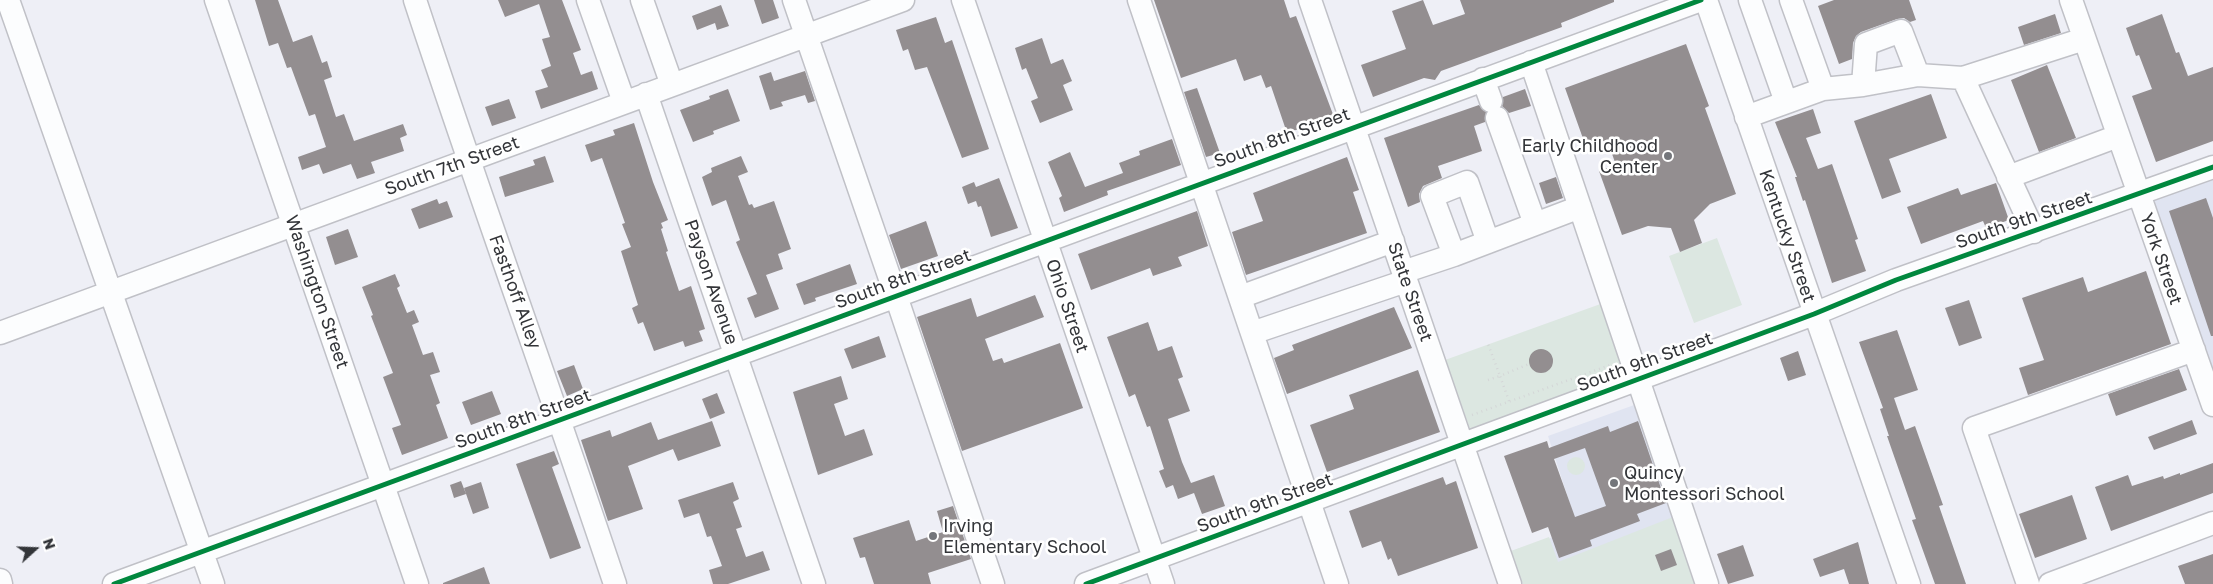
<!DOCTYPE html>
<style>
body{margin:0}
#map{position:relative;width:2213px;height:584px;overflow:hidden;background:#eeeff6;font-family:"Golos Text",sans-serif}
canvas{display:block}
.north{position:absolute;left:10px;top:524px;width:50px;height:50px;-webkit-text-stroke:4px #fff;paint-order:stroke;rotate:70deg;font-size:14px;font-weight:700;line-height:20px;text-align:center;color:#333539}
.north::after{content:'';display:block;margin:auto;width:18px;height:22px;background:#333539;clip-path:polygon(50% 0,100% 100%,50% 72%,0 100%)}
</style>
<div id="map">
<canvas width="2213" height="584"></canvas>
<div class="north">N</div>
</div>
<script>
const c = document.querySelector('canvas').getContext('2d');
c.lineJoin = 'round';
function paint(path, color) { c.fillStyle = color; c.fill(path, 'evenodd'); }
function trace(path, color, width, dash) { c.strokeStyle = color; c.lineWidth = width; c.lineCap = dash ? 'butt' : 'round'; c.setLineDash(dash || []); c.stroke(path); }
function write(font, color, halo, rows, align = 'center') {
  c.font = font + ' "Golos Text",sans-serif'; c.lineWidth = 5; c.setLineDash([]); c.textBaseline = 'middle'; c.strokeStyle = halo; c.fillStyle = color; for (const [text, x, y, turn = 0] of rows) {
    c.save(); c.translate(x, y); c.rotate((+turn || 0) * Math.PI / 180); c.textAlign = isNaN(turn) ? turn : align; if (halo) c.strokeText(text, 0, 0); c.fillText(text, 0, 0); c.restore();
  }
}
const built = new Path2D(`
 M2213 167V405L2139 195Z
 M1637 404 1701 584H1523L1511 551 1578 529 1548 436Z`);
const green = new Path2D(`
 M1717 238 1742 305 1694 323 1669 256Z
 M1606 302 1632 374 1471 432 1445 360Z
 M1567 466a9 9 0 1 1 18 0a9 9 0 1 1-18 0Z
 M1678 515 1701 584H1523L1511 551 1549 537 1558 562Z`);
const building = new Path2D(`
 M255 0H278L293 42 312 35 322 63 327 61 332 77 324 80 336 117 344 114 354 141 403 124 407 135 400 138 404 151 371 162 375 173 357 179 351 164 323 174 319 164 302 170 298 157 326 147 315 114 309 116 291 67 287 68 278 43 269 46Z
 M498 0H562L581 50 573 53 581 75 592 71 598 89 541 109 535 91 548 87 541 70 551 66 542 39 550 37 539 4 505 17Z
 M754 0H773L779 18 762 24Z
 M1154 0H1284L1290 18 1296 16 1334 117 1287 133 1271 86 1266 88 1261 75 1244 81 1236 59 1181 78Z
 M1423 0 1433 25 1465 14 1460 0H1614V2L1561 23 1562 27 1441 71 1435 80 1424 78 1373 97 1361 65 1406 49 1392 11Z
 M1834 0H1909L1916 20 1910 22 1904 18 1897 19 1861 32 1856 36 1853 43 1852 59 1839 64 1818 6Z
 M721 5 729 26 717 30 715 23 697 30 692 16Z
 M2055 14 2061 33 2024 45 2018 27Z
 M2162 14 2176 53 2179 52 2188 76 2213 67V141L2156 162 2132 96 2152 89 2139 55 2136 56 2126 28Z
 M936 17 945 43 952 40 989 149 962 158 927 67 915 70 908 49 903 51 896 30Z
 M1042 38 1051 64 1063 59 1072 81 1063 85 1073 110 1040 123 1031 101 1038 98 1026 68 1022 70 1015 48Z
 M1686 44 1709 106 1705 108 1736 194 1710 204 1694 220 1702 243 1680 252 1671 228 1648 226 1622 235 1599 171 1616 165 1607 140 1586 147 1565 88Z
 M2047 65 2076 138 2039 152 2011 80Z
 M805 71 815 101 808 103 805 95 781 102 783 106 770 110 759 76 771 72 774 81Z
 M1197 88 1220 153 1206 157 1184 92Z
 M728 89 740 121 713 131 714 134 693 142 680 110 710 99 709 96Z
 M1525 89 1531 106 1509 113 1502 106 1503 97Z
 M1931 94 1947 138 1889 159 1901 192 1882 199 1854 121Z
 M509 99 516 118 492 126 485 107Z
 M1479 105 1486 112 1485 122 1474 126 1482 151 1438 166 1442 178 1423 186 1419 194 1420 202 1408 207 1384 138Z
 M1813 109 1821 133 1806 138 1818 169 1832 164 1858 239 1855 240 1866 271 1832 283 1805 200 1803 201 1795 177H1797L1775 122Z
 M634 123 653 182 668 220 661 223 663 228 661 229 668 251 666 252 679 291 691 286 705 329 699 331 703 341 685 347 683 341 654 351 643 322 638 324 632 308 638 305 621 251 631 247 622 224 625 223 602 158 591 162 585 145 615 135 613 130Z
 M1172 139 1181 165 1107 191 1108 195 1064 212 1059 198 1062 196 1048 162 1070 152 1085 187 1123 173 1119 163 1140 155 1139 151Z
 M545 156 554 182 505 197 499 177 535 165 533 160Z
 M741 156 748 172 738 176 749 205 752 204 754 208 774 201 791 249 778 254 783 269 766 275 779 309 755 318 747 298 757 294 736 242 740 240 726 200 712 206 702 177 712 172 711 168Z
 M1347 157 1359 190 1353 192 1367 233 1246 275 1232 232 1263 221 1253 193Z
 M1556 177 1563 198 1546 204 1539 183Z
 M999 178 1018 228 991 237 981 206 978 207 976 201 968 204 962 187 974 182 976 187Z
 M1996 183 2009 220 1986 228 1983 221 1921 244 1907 207 1958 188 1961 195Z
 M2206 198 2213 218V336H2211L2169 211Z
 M437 199 439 204 447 201 453 217 419 229 411 209Z
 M1197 211 1208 246 1178 257 1182 266 1153 276 1150 268 1091 290 1078 254Z
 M926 221 938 256 901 269 889 235Z
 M348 229 358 257 335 265 326 237Z
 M850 264 857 284 815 298 816 301 804 305 796 284Z
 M2146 271 2171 344 2028 395 2019 368 2044 360 2022 298 2083 277 2088 292Z
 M395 274 400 286 397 288 407 313 414 310 419 322 412 325 423 355 433 352 440 372 430 375 440 403 436 405 448 438 402 455 392 428 401 425 383 377 393 373 371 316 373 315 362 287Z
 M1035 295 1044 317 985 339 993 361 1002 358 1004 363 1060 343 1083 408 962 451 917 317 971 298 977 317Z
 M1969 300 1982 338 1959 346 1945 308Z
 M1394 307 1412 348 1287 394 1274 358 1294 350 1292 345Z
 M1148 322 1158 351 1172 346 1183 377 1178 379 1190 411 1168 419 1182 462 1191 483 1214 475 1225 506 1202 514 1194 493 1178 499 1173 485 1166 488 1159 471 1164 469 1150 426 1147 427 1135 394 1129 397 1107 337Z
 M1897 330 1918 390 1894 398 1905 430 1915 426 1943 505 1939 506 1966 584H1935L1912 520 1916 519 1887 436H1889L1880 409 1883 408 1859 342Z
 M879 336 886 357 852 369 844 349Z
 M1529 361a12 12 0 1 1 24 0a12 12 0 1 1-24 0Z
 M1798 351 1806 375 1788 381 1780 358Z
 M574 365 583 389 567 396 557 371Z
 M2179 369 2187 390 2116 416 2108 394Z
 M1418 370 1440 432 1327 472 1310 425 1354 409 1349 395Z
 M841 376 848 399 834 404 845 436 864 429 873 455 818 475 793 392Z
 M492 391 501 414 471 425 462 402Z
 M717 393 725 413 710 419 702 399Z
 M2192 420 2197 434 2154 450 2148 437Z
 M712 421 721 446 678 461 673 449 628 466 643 509 608 521 581 440 610 430 612 437 651 422 658 440Z
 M1638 421 1666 503 1637 514 1640 521 1590 540 1592 546 1559 558 1548 527 1532 533 1504 456 1547 441 1549 448 1608 426 1610 432ZM1585 448 1606 506 1575 517 1554 459Z
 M554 451 559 464 552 467 581 548 550 559 516 464Z
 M2213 463V493L2111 531 2095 487 2128 475 2132 486 2163 476 2164 479 2180 473V475Z
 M1443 477 1446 485 1456 481 1478 548 1398 576 1391 558 1388 560 1381 541 1362 548 1349 511Z
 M461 481 466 494 454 498 450 485Z
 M481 482 489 508 473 514 464 488Z
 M733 482 739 499 733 502 742 527 736 529 746 557 763 551 770 570 728 584H713L709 570 722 566 711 536 707 537 699 513 684 518 678 500Z
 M2072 495 2087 539 2035 558 2019 514Z
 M953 506 971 559 928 573 931 584H874L865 557 860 558 853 538 909 520 916 541 943 532 937 511Z
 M1858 542 1869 584H1849L1844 569 1820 577 1813 559Z
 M1743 545 1754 576 1728 584 1717 554Z
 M1671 549 1677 565 1661 571 1655 555Z
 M2213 554V584H2185L2178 566Z
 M484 567 490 584H443V583Z`);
const path = new Path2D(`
 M1488 380 1500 376 1488 344
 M1509 401 1500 376 1529 364
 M1472 415 1613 364`);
const minor = new Path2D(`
 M8 0 213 584
 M216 0 417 584
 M415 0C479 195 550 389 615 584
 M588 0 624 102
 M642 0 672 85
 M794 0 896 296 993 584
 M963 0 1163 584
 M1139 0 1337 584
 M1310 0 1510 584
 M1706 0 1909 584
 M1750 0 1786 102
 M1791 0 1823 89 1863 85 1918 75 1963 78 2084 39
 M2071 0 2213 405
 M1531 62 1707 584
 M1963 78 2034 232
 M1483 79 1491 101
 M1863 85 1866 44 1901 31 1918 75
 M646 94 814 584
 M1746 117 1823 89
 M1497 118 1535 224
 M2008 177 2118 136
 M1454 255 1432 196 1467 182 1488 242
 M1403 272 1454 255 1580 207
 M1240 297 1393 241
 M0 333 903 0
 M1252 333 1406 281
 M0 580 1 584
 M114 584 1701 0
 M1086 584 1814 314 1896 280 2213 167
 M2028 584 1974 428 2194 350
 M2050 584 2213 523`);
const cycleway = new Path2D(`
 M114 584 1701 0
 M1086 584 1814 314 1896 280 2213 167`);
const markers = [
 [1668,156,5,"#74767b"],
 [1614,483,5,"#74767b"],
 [933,536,5,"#74767b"]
];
const streetNames = [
 ["South 8th Street",1282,138,-20],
 ["South 7th Street",452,166,-20],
 ["South 9th Street",2024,220,-19],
 ["Kentucky Street",1787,236,71],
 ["York Street",2161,259,71],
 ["South 8th Street",903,279,-20],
 ["Payson Avenue",711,282,71],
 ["Washington Street",317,292,71],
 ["Fasthoff Alley",515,292,70],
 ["State Street",1410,292,71],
 ["Ohio Street",1067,306,71],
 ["South 9th Street",1645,362,-20],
 ["South 8th Street",523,419,-20],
 ["South 9th Street",1265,503,-20]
];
const poiNames = [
 ["Early Childhood",1658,146,"right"],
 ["Center",1658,167,"right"],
 ["Quincy",1624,473],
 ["Montessori School",1624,494],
 ["Irving",943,526],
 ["Elementary School",943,547]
];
paint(built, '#e0e4f1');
paint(green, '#dce7e1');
paint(building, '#938e90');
trace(minor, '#c0c1c7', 25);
trace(path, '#d4d6d7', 2.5, [1, 4]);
trace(minor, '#fcfdfe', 22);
trace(cycleway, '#00873e', 5);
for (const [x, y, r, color] of markers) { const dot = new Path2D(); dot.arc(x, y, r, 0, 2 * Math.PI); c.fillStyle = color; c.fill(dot); trace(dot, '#fff', 2); }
write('18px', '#333539', '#fff', streetNames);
write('18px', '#333539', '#fff', poiNames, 'left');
</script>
